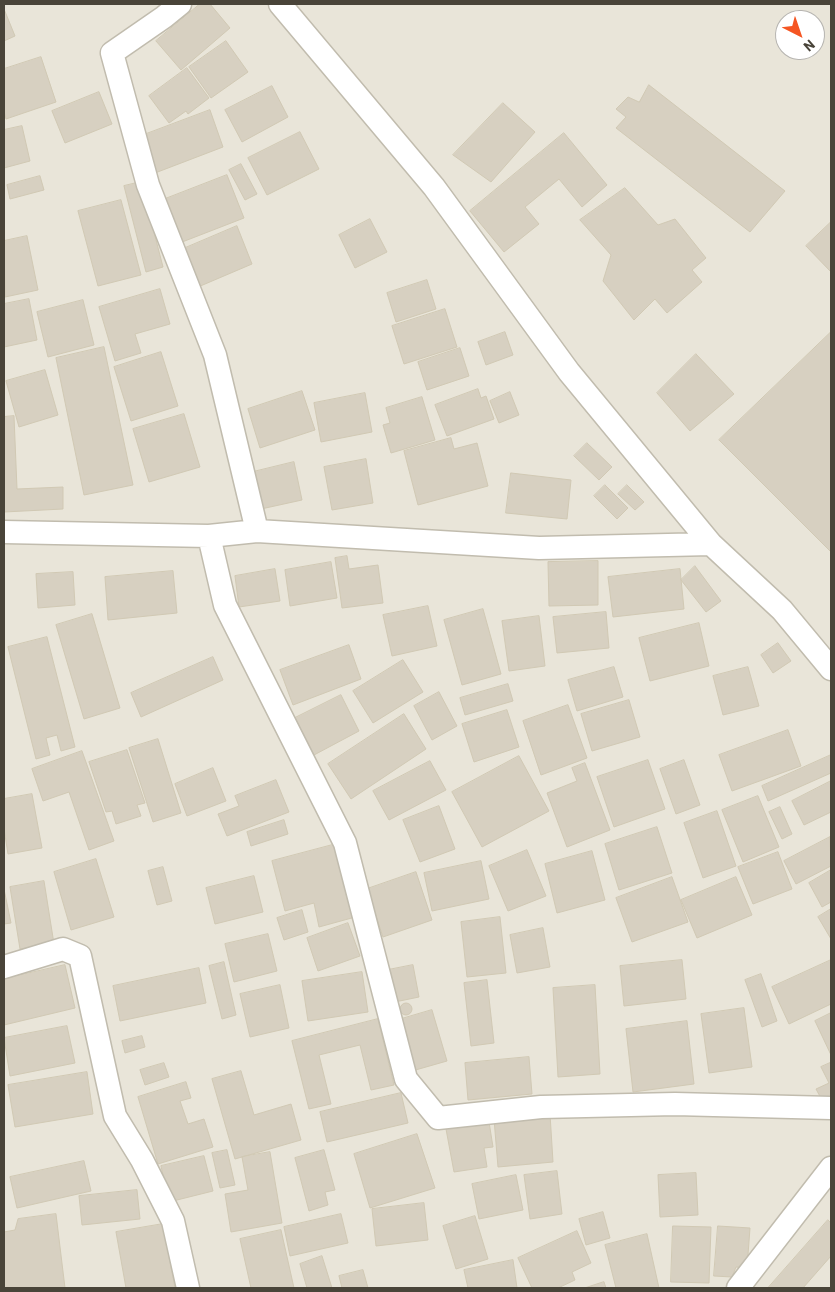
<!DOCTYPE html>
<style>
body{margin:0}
#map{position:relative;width:835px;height:1292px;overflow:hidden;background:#f5f3eb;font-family:Barlow,sans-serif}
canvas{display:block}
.frame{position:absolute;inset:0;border:5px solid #494439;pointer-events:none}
.north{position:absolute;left:775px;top:10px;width:50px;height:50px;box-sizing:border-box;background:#fff;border:1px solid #b6b4b0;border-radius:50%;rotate:139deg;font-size:14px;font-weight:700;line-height:20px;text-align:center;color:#494439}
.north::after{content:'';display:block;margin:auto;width:18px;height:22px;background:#f55623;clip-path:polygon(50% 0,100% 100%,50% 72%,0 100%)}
</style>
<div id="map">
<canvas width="835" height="1292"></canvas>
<div class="frame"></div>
<div class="north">N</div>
</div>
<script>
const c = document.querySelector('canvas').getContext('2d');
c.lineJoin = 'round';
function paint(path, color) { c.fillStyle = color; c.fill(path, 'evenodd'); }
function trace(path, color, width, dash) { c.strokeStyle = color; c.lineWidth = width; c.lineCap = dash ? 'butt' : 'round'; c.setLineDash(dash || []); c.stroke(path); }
const residential = new Path2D(`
 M4 4H831V1288H4ZM785 20H815V50H785Z`);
const building = new Path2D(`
 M200 4H210L230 28 181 70 156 41Z
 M4 9 15 36 4 41Z
 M226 41 248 72 211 98 189 67Z
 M41 57 56 102 6 119 4 111V69Z
 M187 68 209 98 188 114 186 111 169 123 149 96Z
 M649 85 785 191 750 232 616 128 626 117 616 109 628 97 639 102Z
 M272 86 288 117 242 142 225 110Z
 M99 92 112 124 65 143 52 111Z
 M503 103 535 132 491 182 453 155Z
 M210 110 223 147 155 173 141 136Z
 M22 126 30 161 4 168V130Z
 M300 132 319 169 267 195 248 158Z
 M564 133 607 185 582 207 559 179 525 207 539 224 504 252 470 211Z
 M241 164 257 194 245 200 229 170Z
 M227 175 244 218 177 244 160 201Z
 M40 176 44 190 10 199 7 185Z
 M141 182 163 267 146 272 124 186Z
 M625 188 658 225 675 219 706 258 692 270 702 282 667 313 655 299 634 320 603 281 611 255 580 220Z
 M121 200 141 275 98 286 78 211Z
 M370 219 387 252 355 268 339 235Z
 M831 222V272L806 246Z
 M237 226 252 264 198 287 183 249Z
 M27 236 38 290 5 297 4 241Z
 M427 280 436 309 396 322 387 293Z
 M160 289 170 324 135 334 141 353 115 361 99 307Z
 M29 299 37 340 4 347V304Z
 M83 300 94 345 48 357 37 312Z
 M445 309 457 347 404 364 392 326Z
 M505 332 513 355 486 365 478 342Z
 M831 332V552L719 440Z
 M104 347 133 485 84 495 56 358Z
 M460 348 469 376 427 390 418 362Z
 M161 352 178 406 131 421 114 367Z
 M696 354 734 394 690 431 657 393Z
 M45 370 58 415 19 427 6 381Z
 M478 389 481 398 486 396 494 419 447 436 435 405Z
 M302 391 315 430 260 448 248 409Z
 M510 392 519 415 499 423 490 401Z
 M365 393 372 432 321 442 314 403Z
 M422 397 435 440 391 453 383 425 390 423 386 408Z
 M184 414 200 467 149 482 133 429Z
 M14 416 17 489 63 487V509L4 512V417Z
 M451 438 454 449 477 443 488 486 418 505 404 451Z
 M587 443 612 467 599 480 574 456Z
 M366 459 373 503 332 510 324 467Z
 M294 462 302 500 261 509 253 472Z
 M511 473 571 480 567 519 506 513Z
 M605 485 628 508 617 519 594 496Z
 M627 485 644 502 635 510 618 494Z
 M347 556 349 569 378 565 383 603 342 608 335 558Z
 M598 561V605L549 606 548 562Z
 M331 562 337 598 290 606 285 570Z
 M695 566 721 601 706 612 681 580Z
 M275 569 280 601 239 607 235 576Z
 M680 569 684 609 613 617 608 577Z
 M173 571 177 613 108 620 105 577Z
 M73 572 75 605 38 608 36 574Z
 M428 606 437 646 392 656 383 615Z
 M483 609 501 674 462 685 444 620Z
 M606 612 609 648 557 653 553 617Z
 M92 614 120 708 84 719 56 625Z
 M539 616 545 666 509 671 502 621Z
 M699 623 709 666 650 681 639 638Z
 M47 637 75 747 61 751 57 735 46 738 50 755 36 759 8 647Z
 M778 643 791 661 773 673 761 655Z
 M349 645 361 679 293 705 280 670Z
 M213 657 223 680 141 717 131 693Z
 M403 660 423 692 373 723 353 691Z
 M614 667 623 697 577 711 568 680Z
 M748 667 759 706 723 715 713 676Z
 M508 684 513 701 465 715 460 698Z
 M439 692 457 726 432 740 414 706Z
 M341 695 359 731 314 755 295 718Z
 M629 700 640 737 592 751 581 714Z
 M568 705 587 758 541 775 523 721Z
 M507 710 519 747 474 762 462 724Z
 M404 714 426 749 351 799 328 764Z
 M788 730 801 766 732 791 719 755Z
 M158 739 181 813 153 822 129 748Z
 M127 750 145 803 137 805 141 816 116 824 112 811 106 812 89 762Z
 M82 751 114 841 89 850 69 792 43 801 32 769Z
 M831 755V773L768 801 762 786Z
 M519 756 549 811 482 847 452 792Z
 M648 760 665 809 614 827 597 777Z
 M684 760 700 805 676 814 660 769Z
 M430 761 446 790 389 820 373 791Z
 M585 763 610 830 567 847 547 793 577 781 572 768Z
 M213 768 226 801 187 816 175 784Z
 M276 780 289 812 227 836 218 814 239 806 235 796Z
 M831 781V812L804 825 792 801Z
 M32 794 42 848 8 854 4 829V799Z
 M758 796 779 847 743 862 722 810Z
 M439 806 455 849 420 862 403 820Z
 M780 807 792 834 782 839 769 812Z
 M717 811 736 866 703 878 684 823Z
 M284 820 288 834 251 846 247 832Z
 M657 827 672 873 619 890 605 844Z
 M830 837 831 866 796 884 784 861Z
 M340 843 359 916 319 927 314 903 285 911 272 861Z
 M527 850 546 896 508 911 489 866Z
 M592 851 605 900 557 913 545 864Z
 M778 852 792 889 753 904 738 867Z
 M96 859 114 917 71 930 54 872Z
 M481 861 489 899 432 911 424 873Z
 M163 867 172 901 157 905 148 871Z
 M831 870V902L822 907 809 883Z
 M416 872 432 920 383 937 367 889Z
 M254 876 263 912 215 924 206 888Z
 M672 877 688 922 632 942 616 898Z
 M736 877 752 915 697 938 681 900Z
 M44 881 54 944 20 949 10 887Z
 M4 889 11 923 4 924Z
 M831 909V939L818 917Z
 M302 910 308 932 284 940 277 918Z
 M500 917 506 973 467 977 461 922Z
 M348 923 360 956 318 971 307 938Z
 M543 928 550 967 517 973 510 935Z
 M268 934 277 971 234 982 225 944Z
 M682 960 686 999 624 1006 620 966Z
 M831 960V1004L789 1024 772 987Z
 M224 962 236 1015 222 1019 209 966Z
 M65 965 75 1008 4 1025V979Z
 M413 965 419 997 390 1003 383 971Z
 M199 968 206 1003 120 1021 113 986Z
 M362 972 368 1012 308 1021 302 981Z
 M761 974 777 1021 762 1027 745 980Z
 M487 980 494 1043 471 1046 464 983Z
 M280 985 289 1028 250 1037 240 994Z
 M595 985 600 1074 558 1077 553 988Z
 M400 1009a6 6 0 1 1 12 0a6 6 0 1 1-12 0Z
 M744 1008 752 1067 709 1073 701 1014Z
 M432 1010 447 1061 412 1071 398 1020Z
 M831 1013V1055L815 1021Z
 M378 1019 394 1085 371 1090 360 1045 319 1055 331 1104 309 1109 292 1041Z
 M687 1021 694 1084 633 1092 626 1029Z
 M67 1026 75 1063 10 1076 4 1038Z
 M142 1036 145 1047 125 1053 122 1041Z
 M529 1057 532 1094 468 1100 465 1063Z
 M164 1063 169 1077 145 1085 140 1070Z
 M830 1063 831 1066V1098L823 1102 816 1089 829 1083 821 1067Z
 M241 1071 254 1115 291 1104 301 1140 235 1159 212 1079Z
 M87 1072 93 1114 15 1127 8 1085Z
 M186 1082 191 1098 180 1101 188 1124 204 1119 213 1147 158 1164 138 1097Z
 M401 1093 408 1123 327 1142 320 1112Z
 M550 1114 553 1162 498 1167 494 1119Z
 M489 1122 493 1147 484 1148 487 1167 454 1172 446 1129Z
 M417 1134 435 1188 370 1208 354 1154Z
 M227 1150 235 1185 220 1188 212 1153Z
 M324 1150 335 1190 325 1192 328 1205 309 1211 295 1158Z
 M270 1152 282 1223 231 1232 225 1194 248 1190 242 1157Z
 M204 1156 213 1191 169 1202 161 1166Z
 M84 1161 91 1191 17 1208 10 1177Z
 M557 1171 562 1214 530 1219 524 1175Z
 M696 1173 698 1215 660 1217 658 1175Z
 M516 1175 523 1210 479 1219 472 1184Z
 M137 1190 140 1219 82 1225 79 1196Z
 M424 1203 428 1240 376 1246 372 1209Z
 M603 1212 610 1238 586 1245 579 1219Z
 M56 1214 65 1288H4V1232L15 1230 18 1219Z
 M341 1214 348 1243 290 1256 284 1227Z
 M475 1216 488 1259 456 1269 443 1226Z
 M828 1220 831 1223V1256L803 1288H768Z
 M163 1224 175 1288H126L116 1232Z
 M673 1226 711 1227 709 1283 671 1282Z
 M718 1226 750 1228 747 1268 736 1267 732 1277 714 1276Z
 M281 1230 294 1288H251L240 1239Z
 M577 1231 591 1263 572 1272 575 1280 558 1288H532L518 1258Z
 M647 1234 659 1288H616L605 1245Z
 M322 1256 332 1288H307L300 1264Z
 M513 1260 517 1288H468L464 1270Z
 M363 1270 368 1288H342L339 1276Z
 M604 1282 606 1288H585Z`);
const street = new Path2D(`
 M180 4 164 17 112 53 148 185 215 355 257 531
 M280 4 434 187 569 372 711 544 782 610 831 669
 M4 532 209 536 257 531 539 548 711 544
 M209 536 225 605 345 843 406 1079 438 1118 541 1107 675 1104 831 1108
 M4 967 63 949 80 956 115 1116 142 1160 173 1221 188 1288
 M738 1288 831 1168`);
paint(residential, '#e9e5d9');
paint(building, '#d7d0c1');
trace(building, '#d1c9b4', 1);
trace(street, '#c1bcae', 25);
trace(street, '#fff', 22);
</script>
